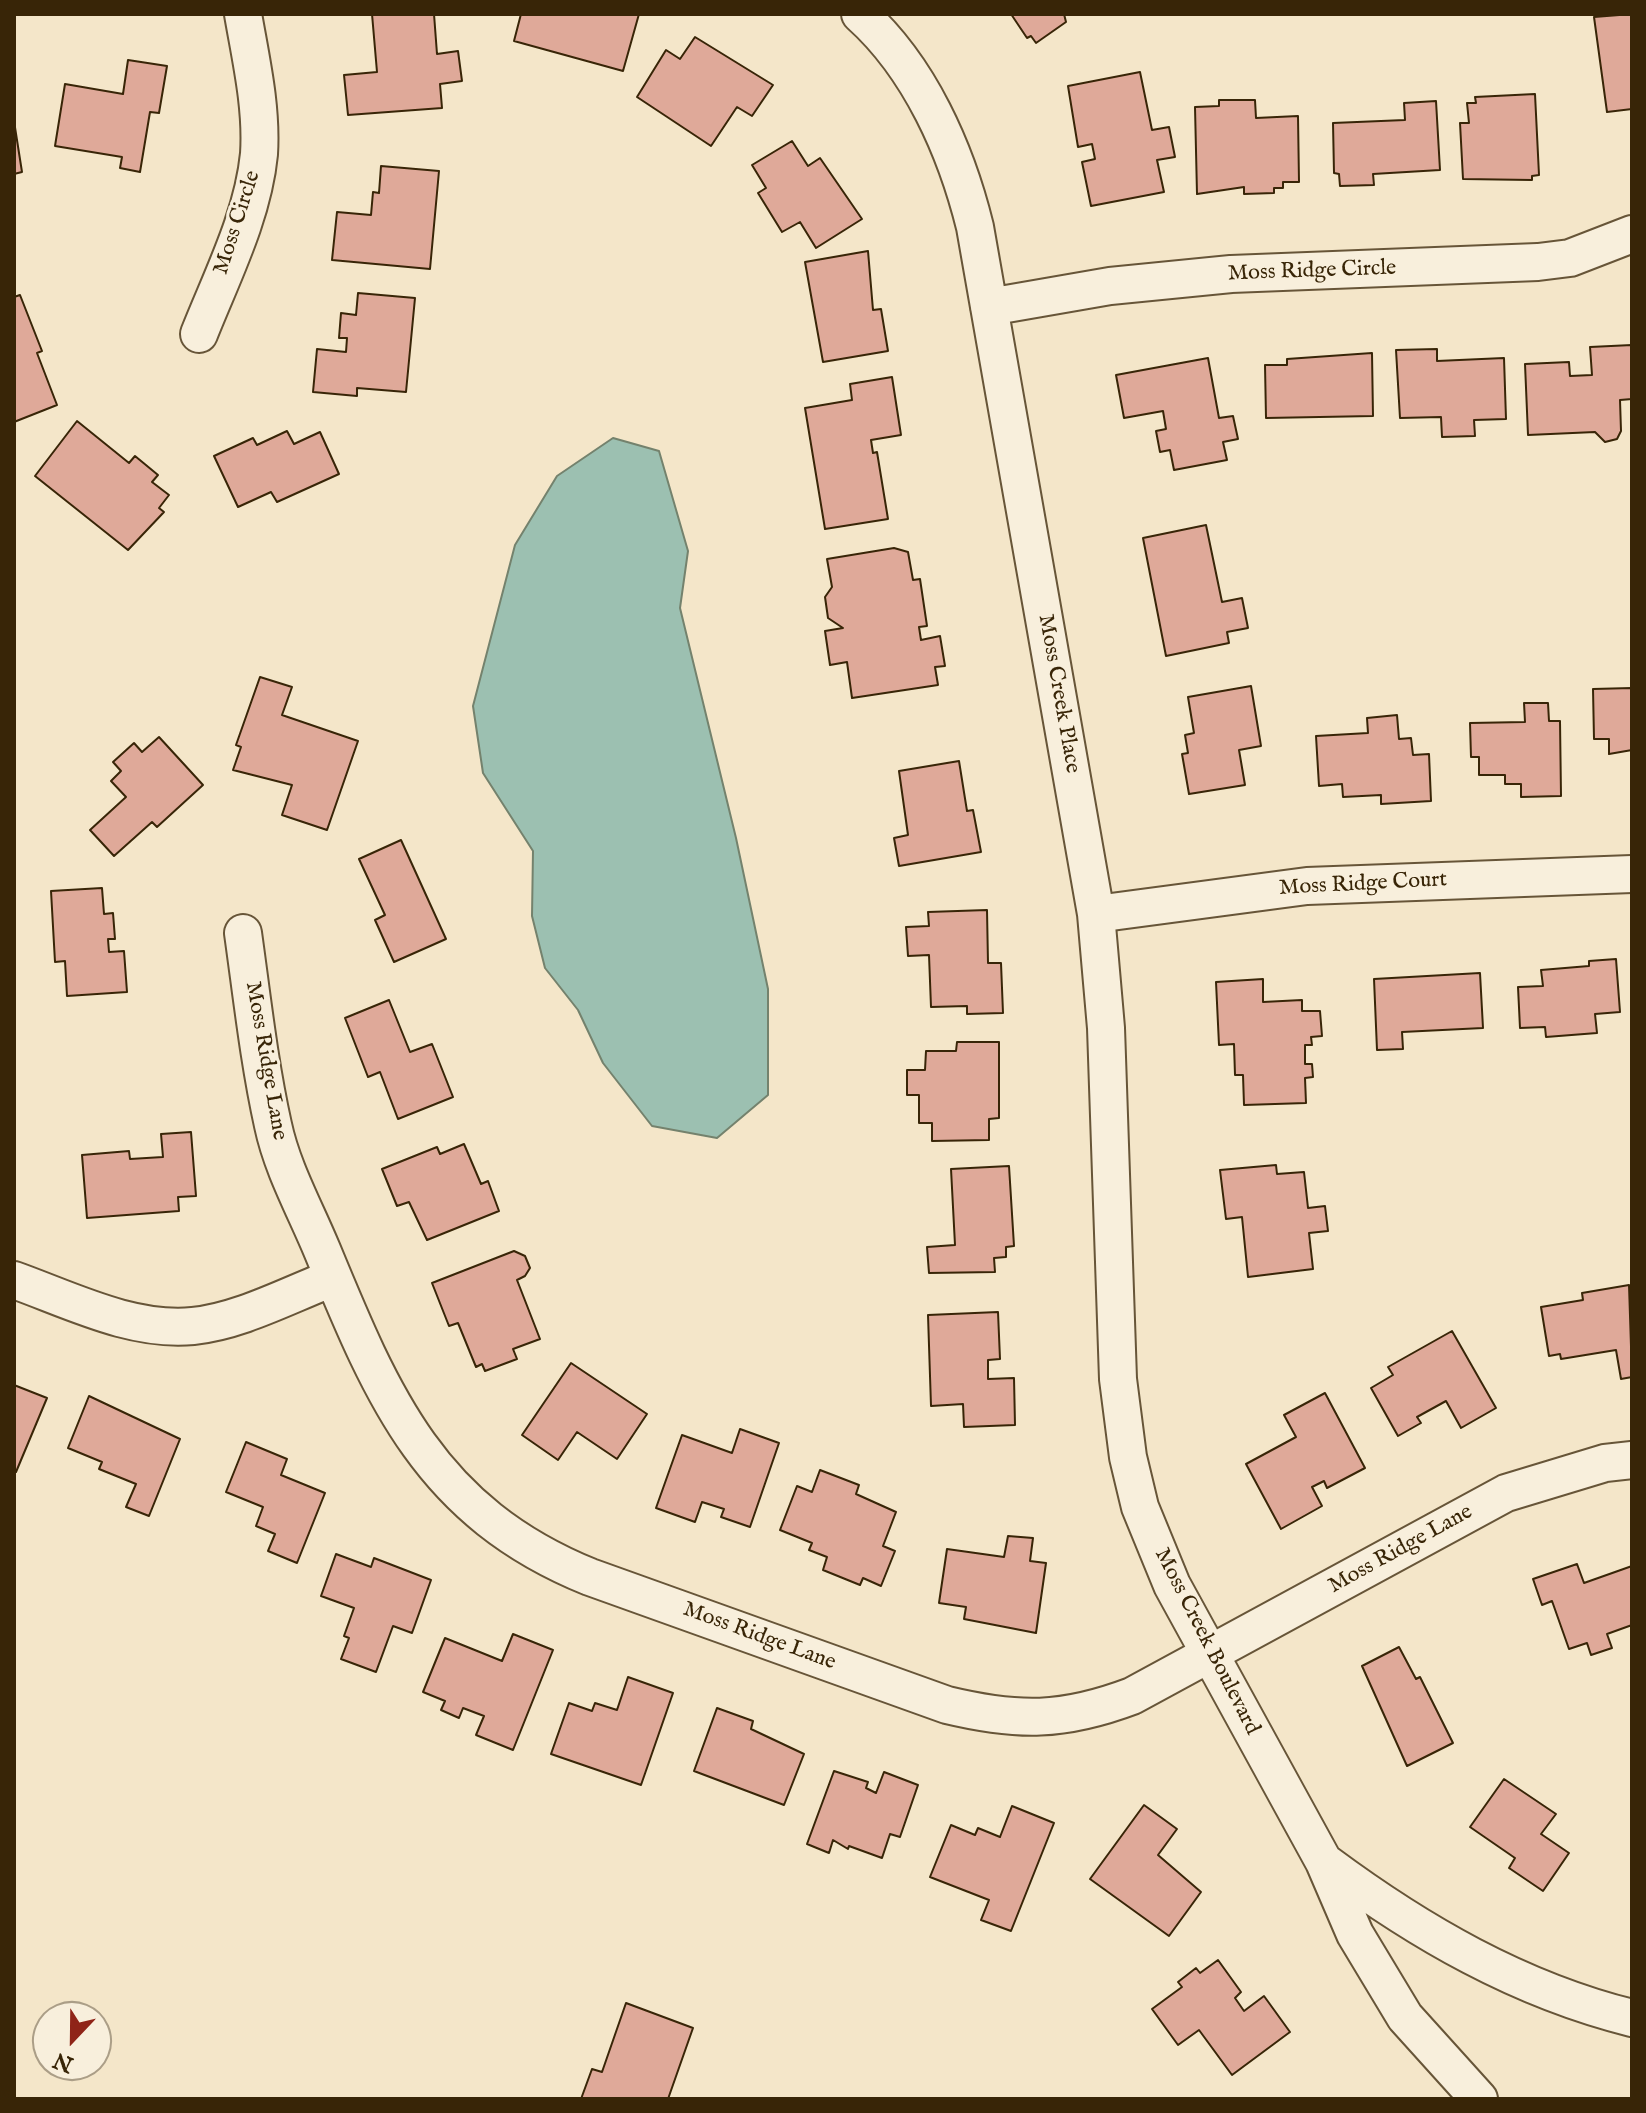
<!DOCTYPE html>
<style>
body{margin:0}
#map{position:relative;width:1646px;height:2113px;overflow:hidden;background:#f4e6c9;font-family:"IM FELL English",serif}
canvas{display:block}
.frame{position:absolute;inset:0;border:16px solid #382507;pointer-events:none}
.north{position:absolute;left:32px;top:2001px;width:80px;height:80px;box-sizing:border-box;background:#f8efdc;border:2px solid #ab9e87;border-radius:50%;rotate:202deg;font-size:22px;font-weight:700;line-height:32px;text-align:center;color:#382507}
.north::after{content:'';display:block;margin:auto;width:28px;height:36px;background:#8f2418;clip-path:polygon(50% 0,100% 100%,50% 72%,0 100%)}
</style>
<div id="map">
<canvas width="1646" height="2113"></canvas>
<div class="frame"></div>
<div class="north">N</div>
</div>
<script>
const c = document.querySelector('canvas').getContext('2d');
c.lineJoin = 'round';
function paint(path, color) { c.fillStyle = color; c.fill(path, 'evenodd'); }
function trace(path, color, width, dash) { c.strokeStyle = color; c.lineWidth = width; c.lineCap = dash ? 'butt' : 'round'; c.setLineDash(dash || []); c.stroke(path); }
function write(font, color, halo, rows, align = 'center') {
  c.font = font + ' "IM FELL English",serif'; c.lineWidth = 6; c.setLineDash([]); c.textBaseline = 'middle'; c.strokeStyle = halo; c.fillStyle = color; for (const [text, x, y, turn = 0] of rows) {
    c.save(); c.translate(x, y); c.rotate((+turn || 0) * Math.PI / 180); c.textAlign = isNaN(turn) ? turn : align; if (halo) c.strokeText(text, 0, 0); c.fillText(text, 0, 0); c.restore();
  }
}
const water = new Path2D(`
 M613 438 659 451 688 551 680 608 736 838 768 989V1095L717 1138 652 1126 603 1063 578 1010 545 968 532 916 533 851 483 773 473 706 515 545 557 476Z`);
const building = new Path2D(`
 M372 14H434L437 54 458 51 462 81 440 84 442 108 348 115 344 75 377 72Z
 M521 14H639L623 71 514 41Z
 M1011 14H1064L1066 22 1036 43 1031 36 1027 38Z
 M1632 14V109L1607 112 1594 17Z
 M695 37 773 85 752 116 737 107 711 146 637 97 666 50 680 59Z
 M128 60 167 66 159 113 150 112 140 172 120 168 122 157 55 146 65 84 123 94Z
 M1140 72 1152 130 1169 127 1175 157 1157 160 1164 192 1091 206 1082 162 1095 159 1092 144 1078 147 1068 86Z
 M1535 94 1539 175 1532 176V180L1463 179 1460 123H1469L1467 103H1476L1475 97Z
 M1219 100H1255L1256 118 1298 116 1299 182H1283V188H1274V193L1244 194V187L1197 194 1195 107 1219 106Z
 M1436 101 1440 170 1373 174 1374 185 1340 186 1339 174 1334 173 1333 123 1405 120 1404 103Z
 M14 121 22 172 14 174Z
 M792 141 808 166 820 158 862 219 816 248 800 222 782 232 758 193 766 188 752 165Z
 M381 166 439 171 430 269 332 260 337 212 371 215 373 192 379 193Z
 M868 251 873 310 881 309 888 351 823 362 805 262Z
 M358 293 415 298 406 392 357 388V396L313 392 317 349 346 352 347 338H339L341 313 356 315Z
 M20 295 42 351 37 353 57 405 14 422V297Z
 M1632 345V399L1620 400 1621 431 1617 439 1605 442 1595 432 1528 435 1525 364 1569 362 1570 376 1592 375 1590 347Z
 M1437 349V361L1504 358 1506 419 1474 420 1475 436 1442 437 1441 417 1400 418 1396 350Z
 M1372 353 1373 416 1266 418 1265 365H1287V359Z
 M1208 358 1219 418 1233 416 1238 439 1223 442 1227 460 1174 470 1170 450 1160 452 1156 431 1166 429 1163 411 1124 418 1116 375Z
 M892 377 901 435 871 440 873 453 877 452 888 519 825 529 805 408 852 400 850 384Z
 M77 421 129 463 135 456 158 475 152 482 169 495 159 508 164 512 128 550 35 476Z
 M287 431 294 444 320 432 339 474 277 502 271 492 238 507 214 456 253 438 257 445Z
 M1206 525 1222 602 1242 598 1248 628 1227 632 1229 643 1166 656 1143 538Z
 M894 548 908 552 913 580 920 579 927 626 919 627 921 640 940 636 945 666 935 667 938 685 852 698 847 662 830 665 825 631 843 628 828 618 825 597 832 587 827 559Z
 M260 677 292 687 282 715 358 741 327 830 282 815 292 785 233 770 241 747 236 745Z
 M1251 686 1261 746 1239 750 1245 785 1189 794 1182 754 1188 753 1185 735 1194 733 1188 697Z
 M1632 688V750L1609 754V739H1594L1593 689Z
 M1524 703H1548L1549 721H1560L1561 796 1521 797V784H1505V775H1479V757H1471L1470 723 1525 722Z
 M1397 715 1399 739 1411 738 1413 755 1429 754 1431 801 1381 804V795L1343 797 1342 784 1319 786 1316 736 1368 733 1367 718Z
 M159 737 203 785 157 827 152 822 114 856 90 830 126 797 111 781 121 771 113 762 134 743 142 752Z
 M959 761 967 811 973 810 981 852 899 866 894 838 908 835 899 771Z
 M401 840 446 939 394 962 375 920 385 915 359 859Z
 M102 888 104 914 113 913 115 939H108L109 952 124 951 127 992 67 996 65 961 55 962 51 891Z
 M987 910 988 963H1001L1003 1013 967 1014V1006L931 1007 929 955 908 956 906 927 929 926 928 912Z
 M1616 959 1620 1012 1595 1014 1597 1033 1546 1037 1545 1027 1520 1028 1518 987 1543 986 1541 970 1589 966V961Z
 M1480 973 1483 1028 1402 1032 1403 1049 1377 1050 1374 979Z
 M1263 979V1002L1302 1000V1011H1320L1322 1036 1311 1037 1312 1045H1305V1064H1312L1313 1077 1305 1078 1306 1103 1244 1105 1243 1075H1235L1234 1044 1219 1045 1216 982Z
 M389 1000 410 1052 432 1044 453 1097 398 1119 380 1072 368 1077 345 1018Z
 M957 1042H999V1118L989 1119V1140L932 1141V1123H919V1095H907V1070H925L926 1051H956Z
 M191 1132 196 1196 178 1197 179 1211 87 1218 82 1155 129 1151 130 1159 163 1157 161 1134Z
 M464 1144 481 1184 488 1181 499 1211 427 1240 409 1202 397 1206 382 1169 437 1147 440 1154Z
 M1276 1165 1277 1174 1304 1172 1308 1208 1325 1206 1328 1231 1309 1233 1313 1269 1248 1277 1242 1217 1226 1219 1220 1170Z
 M1009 1166 1014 1246 1006 1247V1257L994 1258 995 1272 929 1273 927 1247 955 1245 951 1169Z
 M514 1251 525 1256 530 1268 525 1276 517 1280 540 1339 513 1349 517 1359 485 1371 482 1364 476 1367 458 1323 449 1326 432 1283Z
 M1629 1285 1632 1377 1621 1379 1616 1350 1561 1359 1560 1354 1549 1356 1541 1307 1583 1300 1582 1293Z
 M998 1312 1000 1359 988 1360V1379L1014 1378 1015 1425 964 1427 963 1404 931 1406 928 1315Z
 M1452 1331 1496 1408 1461 1428 1446 1401 1417 1417 1421 1423 1398 1436 1371 1388 1393 1375 1388 1367Z
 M571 1363 647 1414 617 1459 577 1432 558 1460 522 1435Z
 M14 1385 47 1398 16 1472 14 1471Z
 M1325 1393 1365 1468 1327 1488 1324 1481 1312 1487 1322 1506 1281 1529 1246 1464 1296 1437 1284 1415Z
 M89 1396 180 1439 149 1516 126 1507 136 1484 99 1469 102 1462 68 1448Z
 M740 1429 779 1443 750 1527 721 1517 724 1509 702 1502 695 1522 656 1508 682 1435 732 1453Z
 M246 1442 287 1459 281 1475 325 1493 297 1563 268 1551 275 1534 256 1526 263 1507 226 1492Z
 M820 1470 859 1485 856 1494 896 1512 883 1546 895 1551 881 1586 863 1578 860 1585 823 1570 827 1557 809 1550 812 1543 780 1530 797 1486 812 1492Z
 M1008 1536 1033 1538 1030 1561 1046 1563 1036 1633 964 1619 966 1607 939 1603 947 1549 1004 1557Z
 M336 1554 371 1567 374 1558 431 1580 412 1633 393 1626 376 1672 341 1659 349 1638 344 1636 354 1608 321 1596Z
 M1577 1564 1584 1583 1632 1566V1625L1607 1634 1612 1648 1591 1655 1587 1643 1569 1649 1552 1601 1542 1605 1533 1579Z
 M513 1634 553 1650 513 1750 476 1735 484 1716 463 1708 459 1718 441 1710 445 1701 423 1692 445 1638 502 1661Z
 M1399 1647 1416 1679 1420 1677 1453 1743 1407 1766 1362 1666Z
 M628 1677 673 1693 641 1785 551 1754 569 1703 592 1711 595 1703 617 1710Z
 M717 1708 753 1721 751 1729 804 1754 784 1805 694 1771Z
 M834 1771 868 1782 866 1788 876 1793 884 1772 918 1785 900 1837 890 1834 882 1858 849 1846 848 1849 833 1840 829 1853 807 1844Z
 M1504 1779 1556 1814 1541 1834 1569 1853 1543 1891 1509 1868 1515 1858 1470 1827Z
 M1144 1805 1177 1829 1158 1855 1201 1892 1169 1936 1090 1879Z
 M1012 1806 1054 1823 1011 1931 981 1920 989 1900 930 1877 951 1825 975 1835 978 1828 1000 1837Z
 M1218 1960 1241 1992 1235 1998 1244 2011 1264 1996 1290 2032 1232 2075 1199 2030 1178 2045 1152 2009 1182 1987 1178 1982 1196 1968 1200 1973Z
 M626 2003 693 2028 668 2099H581L592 2069 602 2072Z`);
const minor = new Path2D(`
 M860 14C920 68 956 150 975 227L1096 914 1106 1028 1118 1379 1128 1457 1140 1507 1172 1585 1324 1862 1355 1934 1405 2017 1479 2099
 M989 307 1110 286 1231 274 1538 262 1570 258 1632 234
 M199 334C222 276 253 216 259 154 262 107 251 60 243 14
 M1096 914 1307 886 1632 874
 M243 933C252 997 259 1062 273 1125 282 1168 305 1209 322 1250 383 1398 430 1512 590 1577L947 1705C1018 1722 1063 1722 1132 1696L1506 1493 1605 1463 1632 1460
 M14 1280C70 1300 132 1332 193 1326 241 1321 288 1295 333 1278
 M1326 1863C1419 1932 1519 1990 1632 2018`);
const streetNames = [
 ["Moss Circle",238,223,-72],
 ["Moss Ridge Circle",1312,272,-2],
 ["Moss Creek Place",1058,694,80],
 ["Moss Ridge Court",1363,885,-3],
 ["Moss Ridge Lane",265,1061,80],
 ["Moss Ridge Lane",1401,1550,-29],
 ["Moss Ridge Lane",759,1637,20],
 ["Moss Creek Boulevard",1206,1642,63]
];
paint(water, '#9cc0b1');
trace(water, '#74826d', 2);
paint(building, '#dfa999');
trace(building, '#382507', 2);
trace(minor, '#675538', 40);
trace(minor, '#f8efdc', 36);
write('22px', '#382507', '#f8efdc', streetNames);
</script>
